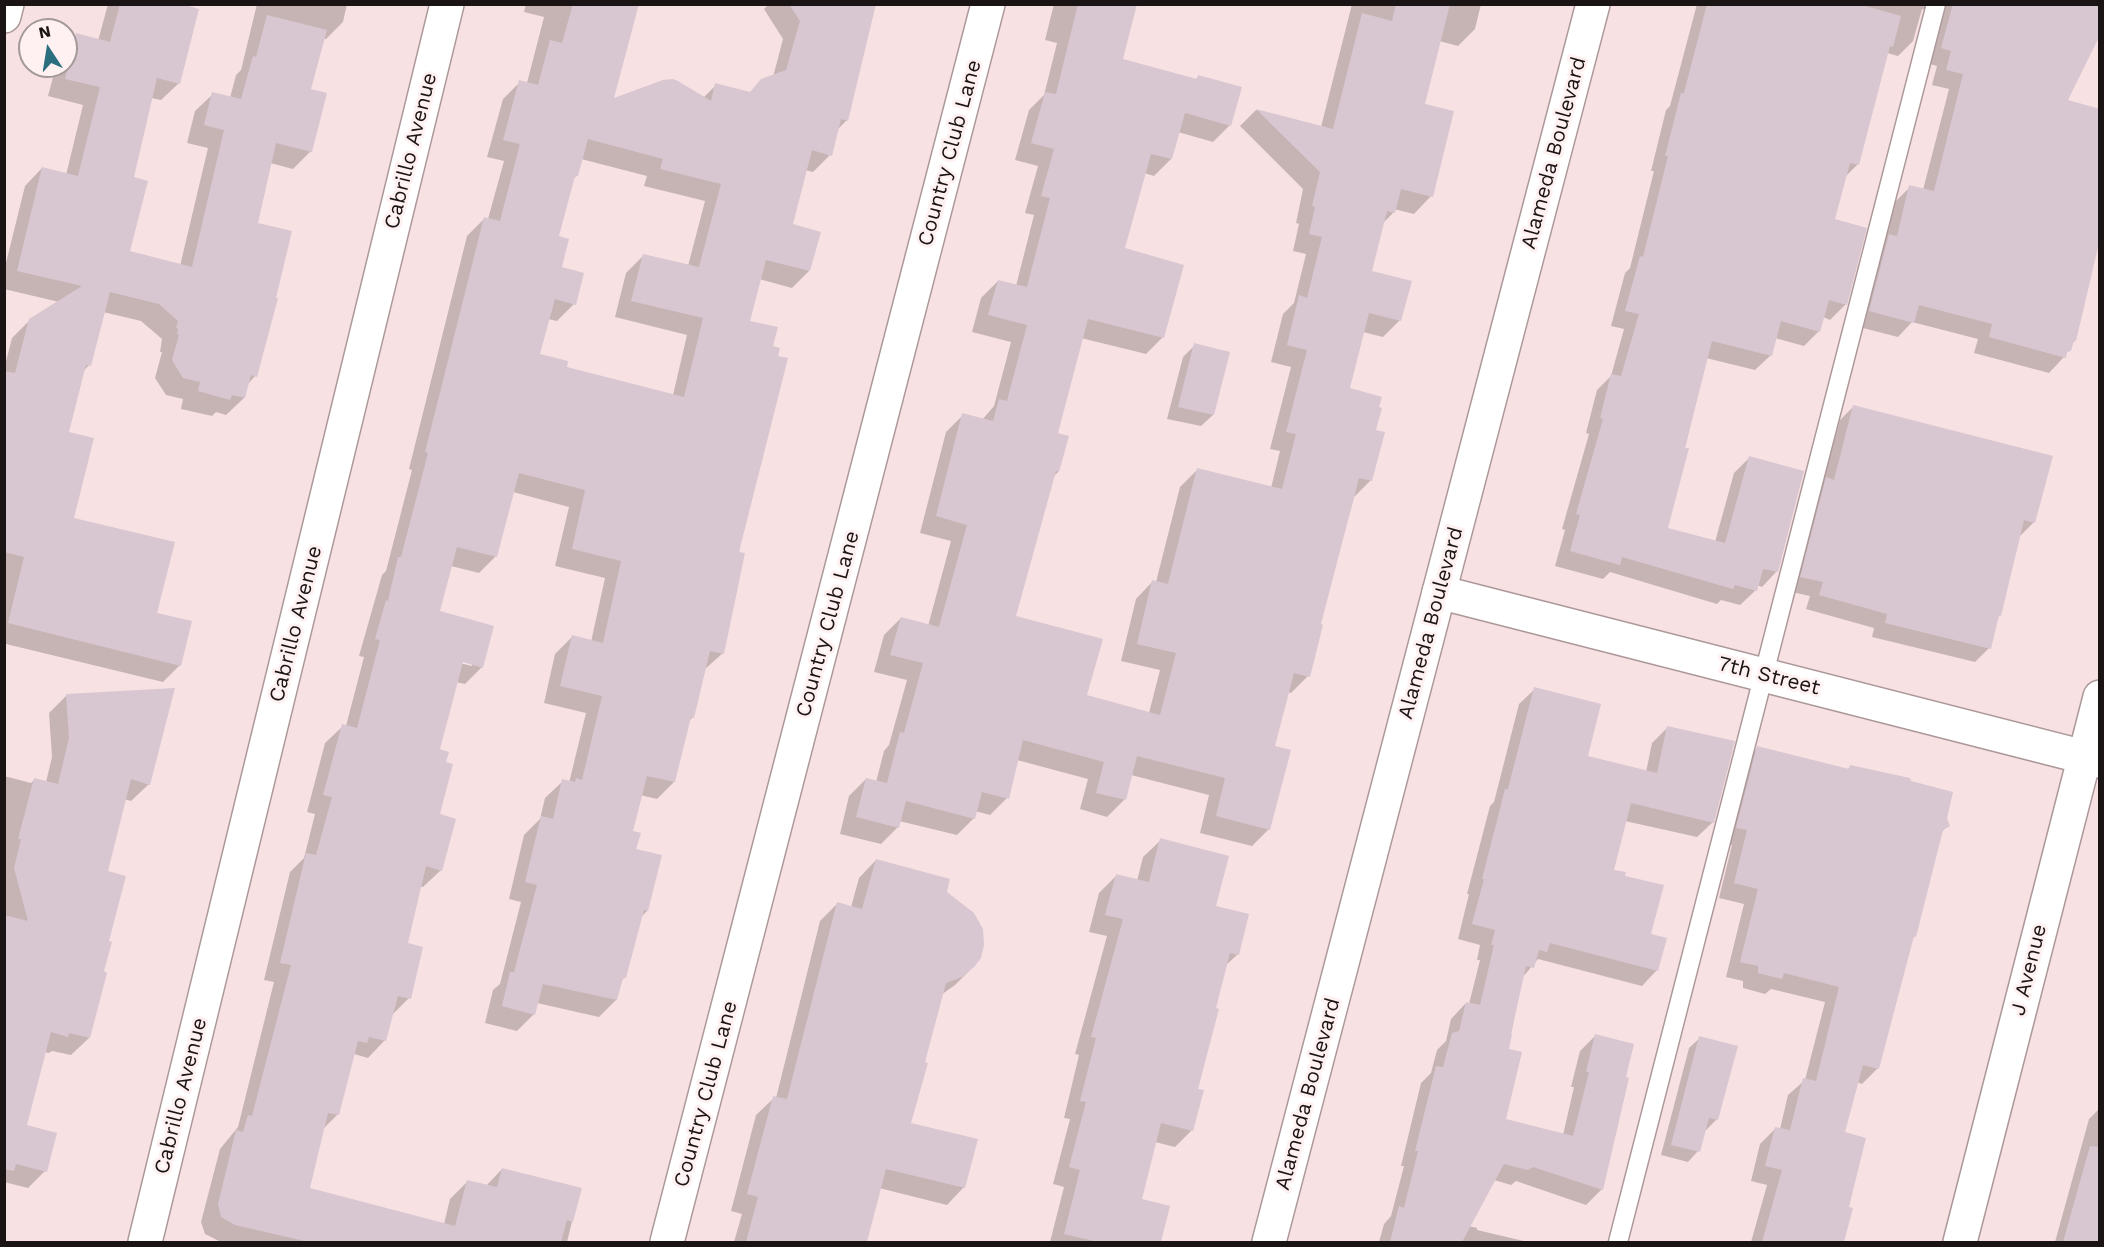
<!DOCTYPE html>
<style>
body{margin:0}
#map{position:relative;width:2104px;height:1247px;overflow:hidden;background:#f8e1e3;font-family:"Work Sans",sans-serif}
canvas{display:block}
.frame{position:absolute;inset:0;border:6px solid #1b1414;pointer-events:none}
.north{position:absolute;left:18px;top:18px;width:60px;height:60px;box-sizing:border-box;background:#fff1f2;border:2px solid #a49999;border-radius:50%;rotate:348deg;font-size:16px;font-weight:700;line-height:24px;text-align:center;color:#1b1414}
.north::after{content:'';display:block;margin:auto;width:21px;height:27px;background:#2b6e7f;clip-path:polygon(50% 0,100% 100%,50% 72%,0 100%)}
</style>
<div id="map">
<canvas width="2104" height="1247"></canvas>
<div class="frame"></div>
<div class="north">N</div>
</div>
<script>
const c = document.querySelector('canvas').getContext('2d');
c.lineJoin = 'round';
function paint(path, color) { c.fillStyle = color; c.fill(path, 'evenodd'); }
function trace(path, color, width, dash) { c.strokeStyle = color; c.lineWidth = width; c.lineCap = dash ? 'butt' : 'round'; c.setLineDash(dash || []); c.stroke(path); }
function write(font, color, halo, rows, align = 'center') {
  c.font = font + ' "Work Sans",sans-serif'; c.lineWidth = 6; c.setLineDash([]); c.textBaseline = 'middle'; c.strokeStyle = halo; c.fillStyle = color; for (const [text, x, y, turn = 0] of rows) {
    c.save(); c.translate(x, y); c.rotate((+turn || 0) * Math.PI / 180); c.textAlign = isNaN(turn) ? turn : align; if (halo) c.strokeText(text, 0, 0); c.fillText(text, 0, 0); c.restore();
  }
}
const shadow = new Path2D(`
 M108 4H176L179 83 161 100 151 98 132 178 128 252 180 266 208 148 187 143 195 111 213 94 230 98 236 75 241 70 257 4H347L343 22 326 39H323L310 90 311 151 293 169 270 163 256 224 255 376 248 384 244 398 226 415 216 412 212 416 181 409 183 399 166 395 155 378 162 352H160L162 339 141 321 103 312 89 365 82 373 67 433 72 519 156 615 180 665 163 682 6 644 4 650V369L12 338 30 320 59 302 4 289V271L25 186 42 168 66 175 83 105 48 96 56 66H66V46L77 35 98 41Z
 M526 4H638L612 101 703 98 716 85 749 93 773 77 783 39 764 9 769 4H875L847 120 837 130 830 155 813 172 805 170 791 226 809 271 792 288 759 279 749 322 772 347 723 653 704 670 693 717 688 722 674 782 657 799 640 795 631 832 647 911 640 918 625 977 620 982 616 1000 599 1017 537 1003 534 1014 517 1031 485 1023 493 990 500 984 521 902 509 899 524 835 540 819 545 798 563 781 569 783 586 713 544 703 555 654 572 637 591 642 605 578 555 566 569 507 513 492 496 556 479 573 451 566 438 612 482 667 465 684 456 682 438 750 441 870 423 887 419 886 406 944 409 998 391 1016 385 1040 368 1058 354 1054 337 1115 322 1130 308 1189 444 1224 450 1199 467 1182 486 1186 502 1169 580 1189 567 1242H221L205 1234 201 1222 220 1149 238 1127 274 982 264 980 290 872 304 858 315 814 307 812 325 743 343 726H346L364 657 359 656 382 575 386 571 412 470 409 469 467 236 485 218 488 219 504 161 487 157 503 99 520 82 527 83 544 17 524 12ZM581 159 647 176 644 186 705 201 688 266 643 256 626 273 615 317 687 335 673 395 565 368 538 355 548 319 557 321 574 304 560 268 557 237 572 180 577 175ZM456 659 472 663V666L455 662Z
 M1054 4H1135L1121 60 1195 80 1198 77 1230 125 1213 142 1178 132 1171 159 1154 176 1144 173 1123 249 1163 337 1146 354 1081 338 1056 434 1058 472 1053 477 1014 617 1085 696 1149 713 1160 670 1121 661 1136 599 1153 581 1156 582 1180 487 1197 470 1271 488 1280 451 1270 449 1291 367 1271 362 1283 314 1294 303 1306 254 1293 251 1299 224 1296 223 1303 189 1240 126 1256 110 1321 127 1352 4H1481L1475 29 1458 46 1439 41 1424 105 1431 196 1414 214 1394 209V212L1382 224 1370 272 1400 320 1383 337 1363 332 1348 389 1375 431 1371 480 1354 497 1319 625 1308 676 1291 693 1287 692 1273 747 1269 829 1252 846 1200 833 1209 795 1131 775 1124 800 1107 817 1080 809 1088 779 1017 760 1007 798 990 815 975 811 974 818 957 835 899 821 898 827 881 844 840 834 849 796 866 779 876 782 884 751 889 745 907 680 874 672 884 635 901 618 928 626 951 541 920 533 946 432 963 415 982 420 994 406 1011 342 972 332 981 298 998 281 1016 286 1034 215 1025 213 1038 166 1015 160 1029 110 1044 95 1057 43 1045 40Z
 M1697 4H2100L2066 101 2075 340 2064 357 2049 373 1974 353 1978 339 1912 322 1898 337 1855 326 1874 250 1886 238 1895 202 1910 187 1923 190 1949 89 1932 85 1937 66 1922 62 1928 10 1922 9 1913 41 1898 56 1887 53 1858 164 1845 177 1833 220 1846 304 1830 320 1823 317 1819 331 1804 346 1775 338 1771 355 1755 370 1706 358 1666 529 1715 542 1734 473 1749 458 1777 571 1762 587 1757 585 1756 590 1740 605 1721 600 1717 604 1610 572 1603 579 1555 566 1565 530 1562 529 1589 434 1586 433 1597 390 1611 376 1624 329 1611 326 1625 273 1630 268 1654 171H1651L1666 110 1670 106Z
 M1195 345 1213 415 1201 426 1167 419 1183 357Z
 M1854 406 2034 522 2020 536 2000 615 1997 618 1989 648 1975 662 1872 637 1874 628 1806 609 1810 596 1787 591 1812 493 1823 482 1840 420Z
 M1535 689 1586 757 1646 772 1652 743 1667 728 1713 822 1697 837 1625 821 1612 871 1623 877 1649 935 1657 970 1642 986 1538 959 1522 978 1508 1050 1504 1120 1563 1135 1574 1087H1571L1580 1051 1595 1036 1602 1189 1586 1205 1516 1181 1511 1185 1494 1180 1469 1226 1477 1228V1230L1528 1242H1379L1384 1224 1391 1216 1404 1166H1401L1421 1083 1431 1073 1437 1050 1446 1041 1451 1019 1466 1003 1469 1004 1480 960H1477L1480 945 1458 939 1469 894H1467L1490 806 1494 802 1519 704Z
 M67 695 149 784 131 801 124 799 106 872 107 942 89 1038 71 1055 52 1051 49 1053 44 1052 25 1126 45 1171 28 1188 4 1182V776L31 783 35 779 46 782 52 757 49 713Z
 M1757 748 1846 770 1850 767 1945 818 1948 825 1941 833 1915 936 1912 939 1878 1068 1862 1084 1856 1082 1843 1133 1848 1208 1841 1242H1751L1767 1185 1751 1181 1760 1144 1776 1128 1780 1129 1788 1095 1805 1080 1825 1002 1771 989 1765 994 1743 988V981L1726 977 1744 904 1719 898 1732 845 1722 843 1742 763Z
 M1161 840 1214 908 1238 954 1225 966 1197 1090 1192 1130 1175 1147 1155 1142 1140 1200 1168 1207 1159 1242H1050L1064 1187 1053 1184 1070 1119 1064 1118 1079 1055 1075 1054 1107 936 1089 932 1099 893 1116 876 1137 881 1143 857Z
 M876 860 945 892 973 967 955 985 941 995 909 1124 964 1187 947 1205 879 1188 865 1242H734L742 1214 731 1211 756 1115 774 1098H776L820 921 837 904 851 907 859 878Z
 M1700 1038 1717 1119 1706 1130 1704 1129 1698 1151 1688 1162 1661 1155 1689 1048Z
 M2100 1104V1242H2055L2089 1119 2098 1110Z`);
const building = new Path2D(`
 M120 4H182L199 9 180 84 157 78 134 177 148 181 130 251 192 267 224 130 204 125 212 92 241 99 253 56 256 57 267 15 327 30 311 89 327 93 312 152 276 143 258 223 292 231 276 298H278L257 377 251 375 245 398 232 395 230 400 198 391 200 382 183 378 172 360 179 335 177 334 178 328H176L178 321 159 304 110 292 91 366 86 365 69 432 94 438 74 518 175 542 157 613 192 621 181 666 8 623 24 557 4 552V371L15 373 29 319 82 286 17 271 42 167 78 176 100 87 65 79 76 33 110 42Z
 M573 4H639L614 98 663 80 673 79 678 81 711 101 715 83 750 92 761 79 786 70 800 21 789 4H876L848 121 841 119 832 156 812 150 793 224 821 232 810 271 766 260 750 321 778 327 773 346 780 348 778 356 788 358 739 552 745 553 724 654 710 651 694 718 691 717 675 782 647 776 633 831 641 833 636 849 662 855 648 911 644 910 626 978H623L617 1000 543 984 535 1015 502 1006 510 972H514L537 885 525 882 541 816 553 819 562 779 575 782 576 778 582 780 602 696 560 686 572 635 603 643 621 561 572 549 585 490 519 473 497 557 457 547 440 611 494 626 483 668 463 662 440 749 449 752 446 762 453 764 440 814 456 819 442 871 426 866 408 943 423 947 411 999 398 996 386 1041 369 1037 367 1043 358 1041 339 1115 328 1113 310 1188 455 1226 467 1180 497 1187 502 1168 582 1188 573 1222 567 1220 561 1242H309L235 1225 221 1217 218 1204 236 1130 243 1132 248 1115 252 1116 291 965 280 963 306 853 316 855 332 797 323 795 342 724 357 728 380 640 375 639 386 600 388 601 398 557H401L428 453 425 452 484 217 500 221 520 144 503 140 519 80 538 85 550 40 562 43ZM588 139 663 159 660 169 721 184 699 267 643 254 631 301 703 318 684 397 567 367 568 361 540 354 555 299 576 305 584 273 562 267 569 239 559 236 575 176H578Z
 M1078 4H1137L1123 59 1197 79 1198 75 1242 87 1231 126 1185 113 1172 159 1151 154 1125 248 1184 265 1164 338 1088 319 1058 433 1069 436 1059 472 1056 471 1016 616 1103 639 1087 695 1160 715 1176 653 1137 644 1152 580 1168 584 1197 468 1282 489 1296 434 1286 432 1307 350 1287 345 1299 295 1307 298 1322 237 1309 234 1315 207 1312 206 1320 172 1256 109 1333 129 1362 13 1392 21 1396 4H1450L1425 104 1454 111 1433 197 1401 189 1395 213 1387 211 1372 271 1412 281 1401 321 1369 313 1350 388 1382 397 1379 407 1382 408 1376 430 1385 432 1372 481 1359 478 1321 624 1323 625 1310 677 1294 673 1275 746 1291 750 1270 830 1216 816 1225 778 1137 756 1126 800 1096 793 1104 762 1023 740 1009 799 982 792 975 819 906 801 899 828 856 817 866 778 887 783 900 732 904 733 923 663 890 655 901 617 939 627 967 525 936 516 962 413 993 421 999 399 1007 401 1027 325 988 315 998 280 1027 287 1050 198 1041 196 1054 149 1031 143 1045 92 1056 94Z
 M1707 4H1858L1901 16 1893 47 1890 46 1859 165 1850 163 1835 219 1867 228 1847 305 1829 300 1820 332 1781 321 1772 356 1712 341 1685 448H1689L1668 528 1725 543 1749 456 1804 471 1778 572 1763 569 1757 591 1735 585 1733 589 1622 557 1620 565 1570 551 1580 515 1576 514 1603 419 1600 418 1611 374 1621 376 1639 314 1625 311 1640 256 1643 257 1668 156H1665L1681 93H1684Z
 M1953 4H2100V35L2068 100 2100 109V239L2076 341 2074 340 2071 351 2067 352 2066 358 1989 337 1992 324 1919 305 1914 323 1869 311 1889 234 1897 236 1909 185 1934 191 1963 74 1946 70 1951 51 1941 48Z
 M1194 343 1230 352 1214 415 1178 407Z
 M1853 405 2053 456 2035 523 2024 520 2001 616 1999 615 1991 649 1885 623 1887 614 1819 595 1823 582 1800 577 1826 477 1834 480Z
 M1534 687 1601 704 1588 756 1657 773 1667 726 1735 741 1714 823 1631 803 1614 870 1626 872 1625 876 1664 885 1651 934 1667 938 1658 971 1550 943 1547 952 1539 950 1534 968 1526 966 1511 1034 1512 1035 1509 1049 1522 1052 1506 1119 1573 1136 1589 1072H1586L1595 1034 1634 1044 1626 1077 1629 1078 1603 1190 1533 1167 1528 1170 1504 1164 1462 1242H1390L1399 1206 1404 1208 1418 1151H1415L1436 1066 1443 1067 1452 1033 1459 1031 1466 1002 1480 1005 1494 945H1491L1495 930 1472 924 1484 879H1482L1505 789H1508Z
 M175 688 150 785 131 779 108 871 126 876 109 941 112 942 104 971 107 973 90 1038 69 1033 68 1037 51 1032 27 1125 57 1133 47 1172 16 1164 14 1171 4 1169V915L28 921 14 868 21 839H18L33 782 34 778 58 784 69 738 66 694Z
 M1757 746 1849 769 1850 765 1910 778 1911 781 1953 792 1947 818 1950 826 1943 830 1916 937 1914 936 1879 1069 1863 1065 1845 1132 1866 1138 1849 1207 1853 1208 1844 1242H1762L1782 1170 1765 1166 1775 1127 1790 1130 1803 1078 1816 1081 1839 987 1784 973 1782 979 1758 973V966L1740 962 1758 889 1734 883 1747 830 1736 828Z
 M1160 838 1229 856 1216 906 1249 914 1239 955 1230 953 1216 1008 1219 1009 1198 1089 1204 1090 1193 1131 1161 1123 1142 1199 1170 1206 1161 1242H1098L1064 1234 1080 1170 1069 1167 1086 1102 1080 1101 1096 1038 1091 1037 1123 919 1105 915 1116 874 1149 882Z
 M876 859 950 879 947 892 974 913 983 929 984 945 981 958 974 967 962 977 946 983 925 1062 928 1063 911 1123 978 1139 965 1188 886 1169 867 1242H746L758 1197 747 1194 773 1096 787 1099 837 902 862 909Z
 M1699 1036 1738 1046 1718 1120 1709 1118 1700 1152 1671 1145Z
 M2090 1146 2100 1147V1242H2063Z`);
const service = new Path2D(`
 M1618 1242 1936 4`);
const minor = new Path2D(`
 M4 16 7 4
 M1439 592 2100 761
 M667 1242 988 4
 M1960 1242 2100 697`);
const tertiary = new Path2D(`
 M145 1242 447 4`);
const secondary = new Path2D(`
 M1269 1242 1593 4`);
const streetNames = [
 ["Cabrillo Avenue",411,151,-76],
 ["Country Club Lane",950,153,-75],
 ["Alameda Boulevard",1554,153,-75],
 ["Alameda Boulevard",1431,623,-75],
 ["Cabrillo Avenue",296,624,-76],
 ["Country Club Lane",828,624,-75],
 ["7th Street",1769,676,14],
 ["J Avenue",2029,970,-76],
 ["Country Club Lane",706,1094,-75],
 ["Alameda Boulevard",1308,1094,-75],
 ["Cabrillo Avenue",181,1096,-76]
];
paint(shadow, '#0003');
paint(building, '#d8c6d1');
trace(service, '#ac9899', 21);
trace(minor, '#ac9899', 36);
trace(tertiary, '#ac9899', 36);
trace(secondary, '#ac9899', 36);
trace(service, '#fff', 18);
trace(minor, '#fff', 33);
trace(tertiary, '#fff', 33);
trace(secondary, '#fff', 33);
write('21px', '#1b1414', '#fff1f2', streetNames);
</script>
